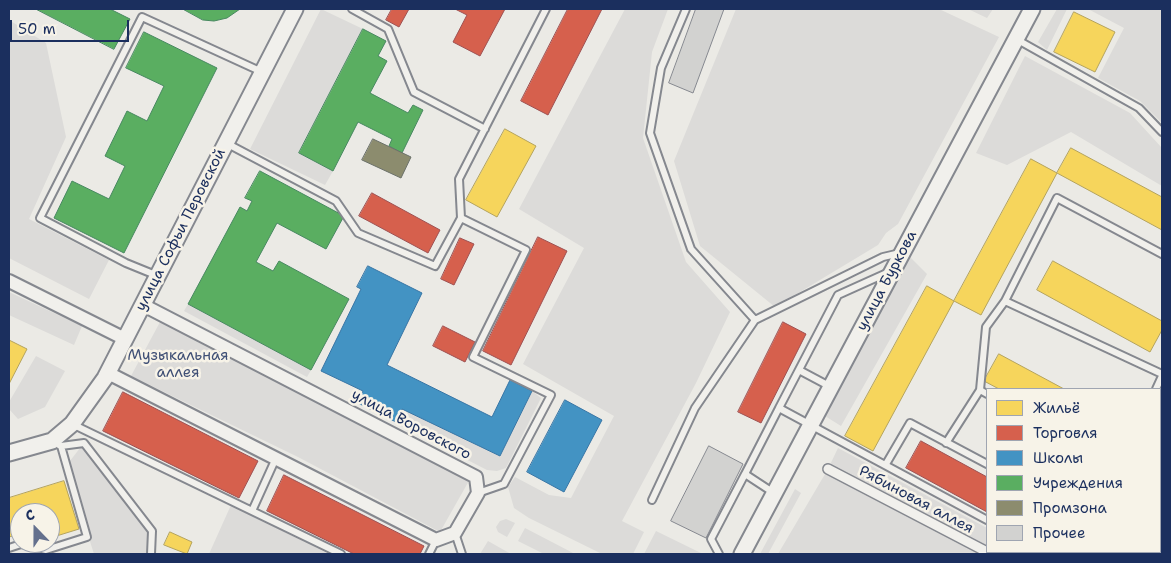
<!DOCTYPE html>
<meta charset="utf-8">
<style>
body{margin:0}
#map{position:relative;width:1171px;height:563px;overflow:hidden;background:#ebeae5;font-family:"Shantell Sans",sans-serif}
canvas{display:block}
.frame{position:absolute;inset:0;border:10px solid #1b2f5e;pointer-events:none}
.legend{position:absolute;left:986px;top:388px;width:175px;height:165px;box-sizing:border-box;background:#f7f3e8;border:1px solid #9fa5b1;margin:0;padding:6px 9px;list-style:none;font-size:15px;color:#1b2f5e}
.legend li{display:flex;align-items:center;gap:10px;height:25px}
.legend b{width:25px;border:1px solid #9fa5b1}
.north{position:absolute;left:10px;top:503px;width:50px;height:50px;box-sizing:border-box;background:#f7f3e8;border:1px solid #9fa5b1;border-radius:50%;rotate:338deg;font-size:14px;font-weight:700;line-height:20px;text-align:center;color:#1b2f5e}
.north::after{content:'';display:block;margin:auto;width:18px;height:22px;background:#64708d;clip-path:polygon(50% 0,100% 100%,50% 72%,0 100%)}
.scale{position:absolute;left:10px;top:20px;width:119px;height:22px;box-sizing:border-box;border:2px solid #1b2f5e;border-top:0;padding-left:6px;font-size:15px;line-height:18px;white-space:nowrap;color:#1b2f5e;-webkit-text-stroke:4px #f7f3e8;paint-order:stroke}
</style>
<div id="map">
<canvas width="1171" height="563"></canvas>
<div class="frame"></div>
<ul class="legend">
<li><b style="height:14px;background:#f6d55c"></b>Жильё</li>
<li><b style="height:14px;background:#d6604d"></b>Торговля</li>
<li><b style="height:14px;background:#4393c3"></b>Школы</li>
<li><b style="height:14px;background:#5aae61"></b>Учреждения</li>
<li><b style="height:14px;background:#8c8c6e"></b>Промзона</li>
<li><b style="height:14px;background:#d2d2d0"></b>Прочее</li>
</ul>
<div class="north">С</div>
<div class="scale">50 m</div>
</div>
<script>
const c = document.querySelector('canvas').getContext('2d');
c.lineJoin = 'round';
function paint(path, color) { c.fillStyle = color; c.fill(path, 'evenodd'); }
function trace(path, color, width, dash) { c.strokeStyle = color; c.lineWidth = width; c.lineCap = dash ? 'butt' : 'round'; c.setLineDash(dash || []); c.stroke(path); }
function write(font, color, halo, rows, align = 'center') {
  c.font = font + ' "Shantell Sans",sans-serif'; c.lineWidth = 5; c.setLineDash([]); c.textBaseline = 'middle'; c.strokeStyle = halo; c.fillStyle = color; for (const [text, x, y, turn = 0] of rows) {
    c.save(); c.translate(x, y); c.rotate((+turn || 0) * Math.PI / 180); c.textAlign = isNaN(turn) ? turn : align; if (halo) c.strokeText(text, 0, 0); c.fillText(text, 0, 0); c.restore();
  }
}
const green = new Path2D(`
 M321 9 363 29 299 153 333 171 325 185 250 149Z
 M625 9H668L652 52 643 138 686 262 730 312 696 383 622 521 644 532 633 554H602L529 518 514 508 508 487 515 477 549 495 571 498 614 416 523 364 584 248 519 209Z
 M736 9H939L999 37 898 224 886 233 878 245 775 307 700 246 674 161Z
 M968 9H993L987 18Z
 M1057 9H1067L1047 50 1038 42Z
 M1088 9H1162V123L1140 101 1098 78 1124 28Z
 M9 20 46 43 66 137 29 219 109 260 89 299 9 258Z
 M1025 56 1130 113 1162 148V186L1071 132 1007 165 976 153Z
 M910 257 927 274 841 426 825 416Z
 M9 292 82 326 74 345 9 315Z
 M188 304 311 370 307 377 184 311Z
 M160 322 470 479 440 532 298 457 131 376Z
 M36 356 65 371 45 407 18 419 9 409V402Z
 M532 391 541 398 506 468 497 471 487 470 401 426 408 411 500 456Z
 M84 443 152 531 150 554H94L66 466Z
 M838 448 987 528V552H1032L1036 554H778L828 469Z
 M795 489 801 493 768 554H760Z
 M231 505 329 554H209Z
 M506 519 515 523 507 537 498 532 496 527 500 521Z
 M525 528 575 554H544L518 541Z
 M656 531 703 554H644Z
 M488 541 511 554H480Z`);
const homes = new Path2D(`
 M1074 12 1115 32 1095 72 1054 52Z
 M505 129 536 146 497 217 466 200Z
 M1071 148 1162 197V230L1057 173Z
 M1031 159 1057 173 981 315 954 301Z
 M1053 261 1162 321V330L1150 352 1037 290Z
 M927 286 954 301 873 451 845 436Z
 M9 340 27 349 9 384Z
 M999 354 1064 389H999L984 381Z
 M64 481 79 529 50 538V513H20V534L9 537V498Z
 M170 532 192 542 187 554 164 545Z`);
const shops = new Path2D(`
 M392 9H409L399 27 386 20Z
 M458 9H505L480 56 453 42 467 15 457 10Z
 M568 9H602L548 115 521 101Z
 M372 193 440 230 428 253 359 216Z
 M538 237 567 251 511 365 483 351Z
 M460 238 474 244 454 285 441 279Z
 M783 322 806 334 761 423 738 412Z
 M443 326 475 342 465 362 433 346Z
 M123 392 258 461 239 498 103 431Z
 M1160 409 1162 410V470L1160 475Z
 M921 441 987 477V512L906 468Z
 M284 475 424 546 420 554H354L267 511Z
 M1082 552H1119L1117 554H1081Z`);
const schools = new Path2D(`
 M368 266 422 293 387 365 492 417 510 380 532 391 500 456 402 409 396 422 358 403 363 391 321 371 361 289 357 287Z
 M565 400 602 420 564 492 527 472Z`);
const public = new Path2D(`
 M36 9H110L130 19 114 49Z
 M183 9H240L227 18 214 21 203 20Z
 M363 29 386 41 378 56 387 61 370 93 408 113 413 105 423 110 402 153 389 146 392 139 358 122 333 171 299 153Z
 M144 32 217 68 124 253 54 218 72 181 109 199 125 166 105 156 127 111 147 121 164 86 126 68Z
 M260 171 344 216 326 249 277 223 256 262 273 271 279 261 349 299 311 370 188 304 240 207 247 211 252 201 245 198Z`);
const industry = new Path2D(`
 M373 139 411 157 401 178 362 160Z`);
const building = new Path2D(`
 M696 9H724L693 93 669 83Z
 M709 446 743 464 706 538 671 521Z`);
const service = new Path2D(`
 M352 9 388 29 414 92 485 129
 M686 9 661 68 650 133 691 249 755 320
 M1016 39 1139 108 1162 132
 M226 143 336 201 358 233 435 266 461 218 459 179 546 9
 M461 218 526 250 473 357 551 395 504 484 478 493
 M158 276 126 263 40 218 142 17 262 72
 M1005 301 1057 198 1162 254
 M799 370 831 387
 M1156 389 1162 376
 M987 394 980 390 986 327 1005 301 1162 374
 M779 408 838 295 889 272
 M72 424 341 554
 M946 443 980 390
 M59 445 61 446 84 443 152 531 151 554
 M886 464 910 423 987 464
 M745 474 779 408 987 520
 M652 500 695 408 755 320 883 257 900 253
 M252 511 276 458
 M455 533 462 554
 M9 548 21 544 46 550 87 537 61 446
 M1045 552 1050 554
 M1151 552 1156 554
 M429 554 436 540
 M719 554 711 539 745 474 774 493
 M1067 554 1069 552`);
const pedestrian = new Path2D(`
 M828 469 991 554`);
const minor = new Path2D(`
 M9 281 125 339
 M108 373 436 540 455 533 478 493 476 477 143 305
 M1160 511 1162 506
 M1137 554 1138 552`);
const tertiary = new Path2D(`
 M9 453 52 441 72 424 105 378 295 9
 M742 554 1032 9`);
const streetNames = [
 ["улица Софьи Перовской",181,230,-63],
 ["улица Буркова",887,281,-62],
 ["улица Воровского",411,425,28],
 ["Рябиновая аллея",916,500,28]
];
const parkNames = [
 ["Музыкальная",178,356],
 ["аллея",178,373]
];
paint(green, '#dcdbd9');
paint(homes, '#f6d55c');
trace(homes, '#b4a35d', 1);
paint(shops, '#d6604d');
trace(shops, '#9e5152', 1);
paint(schools, '#4393c3');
trace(schools, '#3775a5', 1);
paint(public, '#5aae61');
trace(public, '#478860', 1);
paint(industry, '#8c8c6e');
trace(industry, '#6a7069', 1);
paint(building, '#d2d2d0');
trace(building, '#85888f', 1);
trace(service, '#85888f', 10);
trace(pedestrian, '#85888f', 12);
trace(minor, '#85888f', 16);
trace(tertiary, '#85888f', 19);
trace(service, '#f1f0ec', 6);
trace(pedestrian, '#f1f0ec', 9);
trace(minor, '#f1f0ec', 12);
trace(tertiary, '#f1f0ec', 15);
write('15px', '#1b2f5e', '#f7f3e8', streetNames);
write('15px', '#3f4f75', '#f7f3e8', parkNames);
</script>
